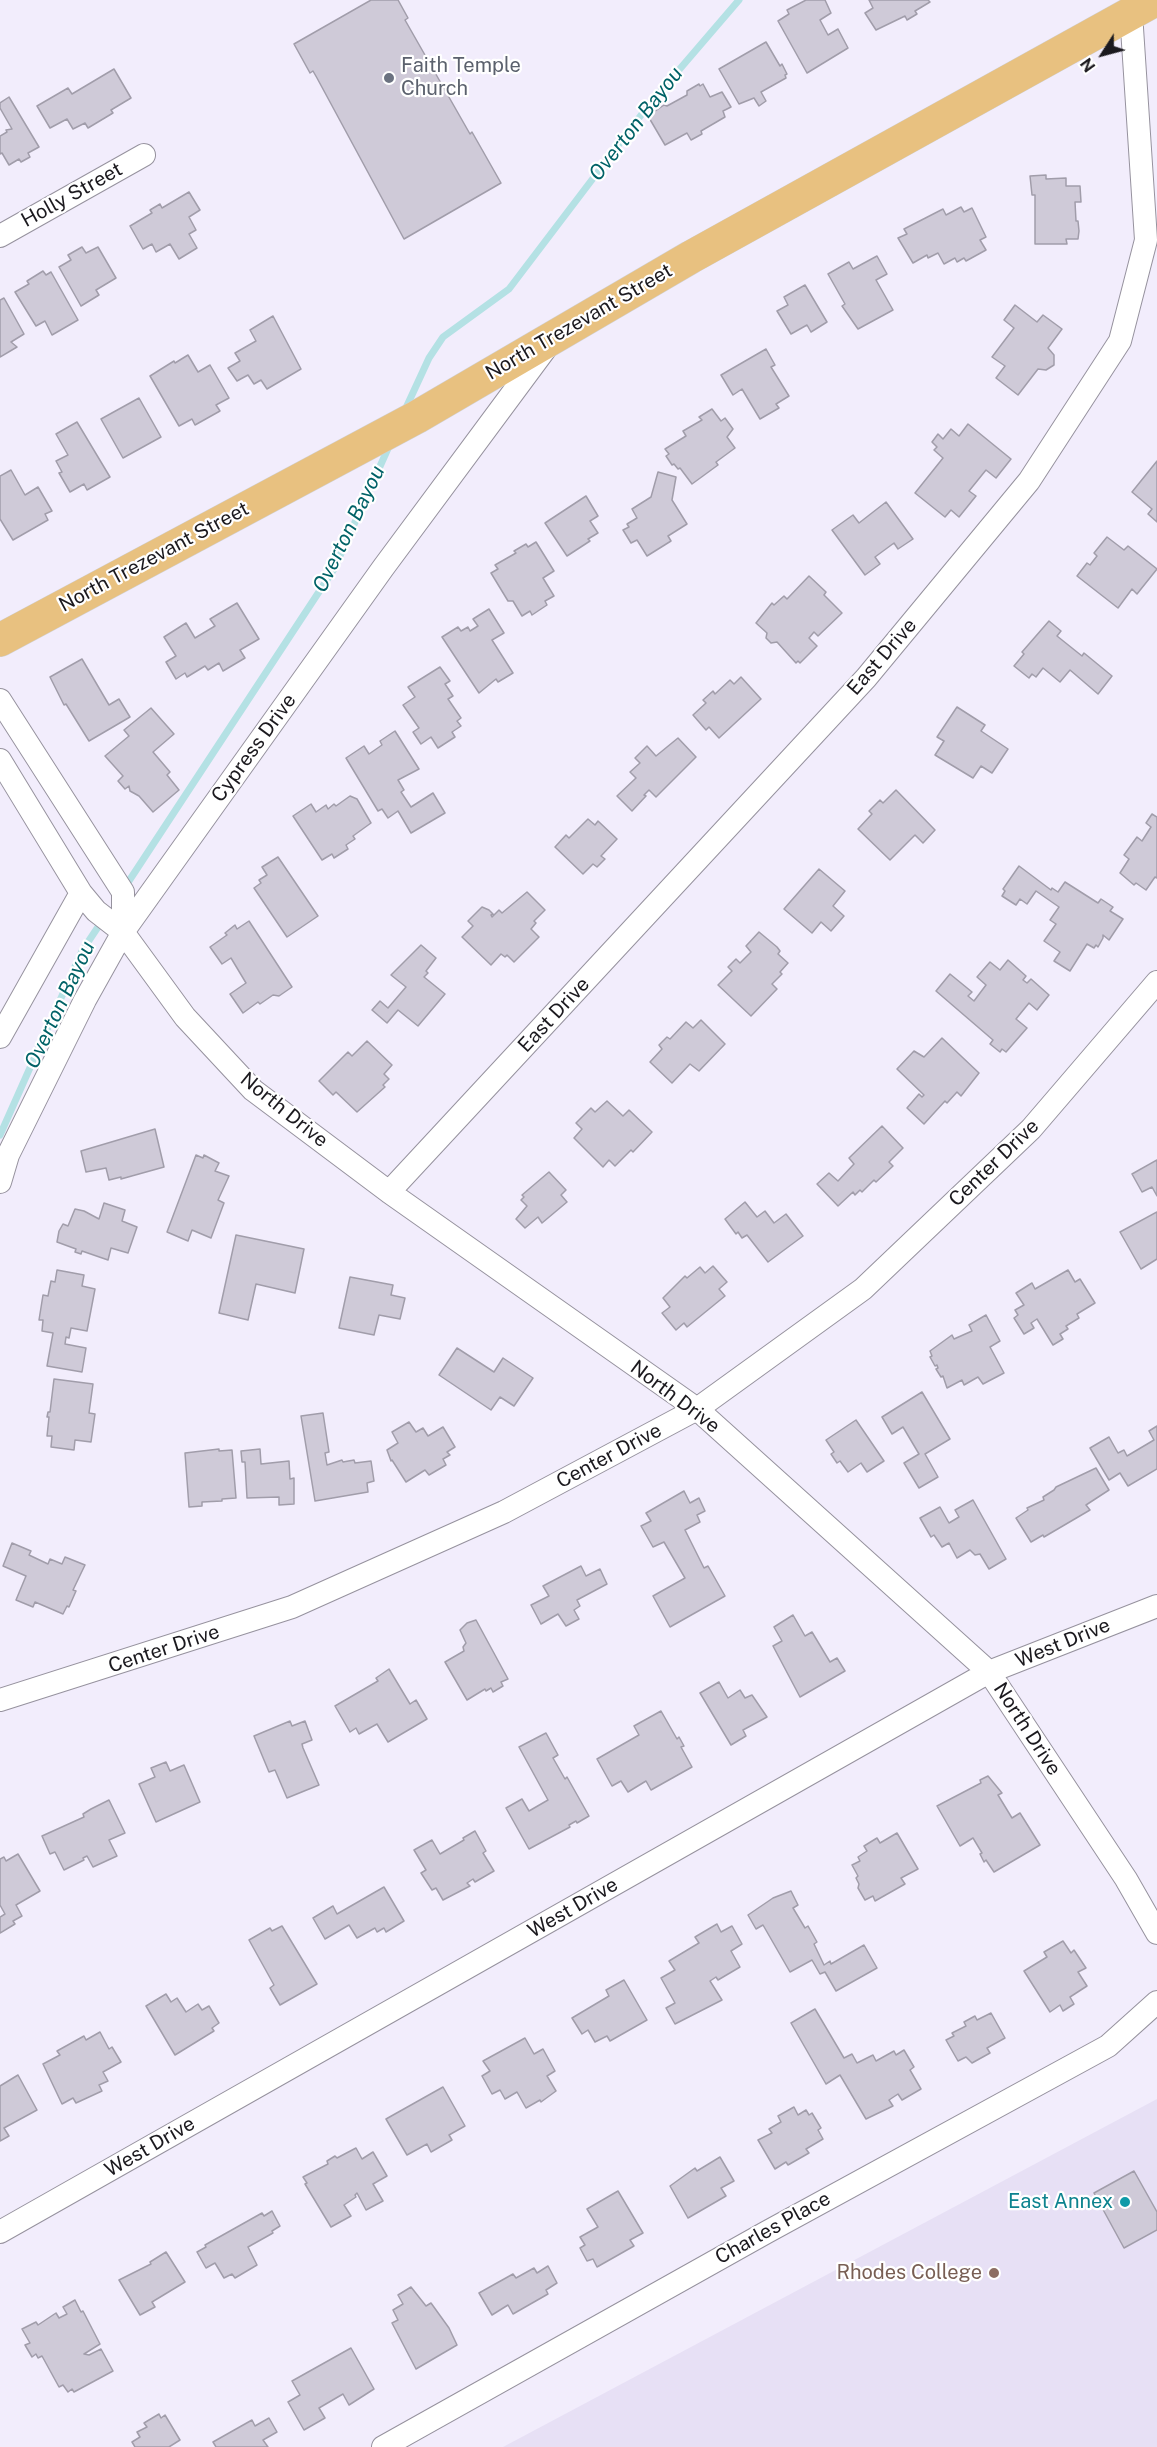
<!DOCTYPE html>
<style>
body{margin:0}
#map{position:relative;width:1157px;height:2447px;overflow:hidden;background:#f2edfc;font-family:"Public Sans",sans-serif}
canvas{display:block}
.north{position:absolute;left:1073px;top:24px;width:60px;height:60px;-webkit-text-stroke:4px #fff;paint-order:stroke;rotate:234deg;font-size:16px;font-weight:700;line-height:24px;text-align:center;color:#1b191e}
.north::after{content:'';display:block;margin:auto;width:21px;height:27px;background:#1b191e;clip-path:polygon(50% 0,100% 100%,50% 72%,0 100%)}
</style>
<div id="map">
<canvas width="1157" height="2447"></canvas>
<div class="north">N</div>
</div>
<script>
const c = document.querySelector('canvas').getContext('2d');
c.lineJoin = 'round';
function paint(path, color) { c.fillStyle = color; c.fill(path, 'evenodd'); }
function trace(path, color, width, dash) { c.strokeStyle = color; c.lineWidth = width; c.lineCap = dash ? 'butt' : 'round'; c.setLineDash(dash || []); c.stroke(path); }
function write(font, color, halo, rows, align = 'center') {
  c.font = font + ' "Public Sans",sans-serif'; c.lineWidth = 4.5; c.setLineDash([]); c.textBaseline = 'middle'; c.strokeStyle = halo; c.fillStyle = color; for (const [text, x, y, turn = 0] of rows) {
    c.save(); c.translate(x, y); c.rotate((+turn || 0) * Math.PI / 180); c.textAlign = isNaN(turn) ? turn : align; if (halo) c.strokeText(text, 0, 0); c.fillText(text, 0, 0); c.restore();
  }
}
const built = new Path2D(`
 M1157 2099V2447H503Z`);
const stream = new Path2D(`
 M405 410 429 358 443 337 509 289 648 106 739 0
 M125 887 334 569 390 444
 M0 1135 82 951 102 921`);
const building = new Path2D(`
 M371 0H398L408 18 405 20 470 134 472 132 501 183 404 239 317 78 313 71 310 73 294 44Z
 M806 0H825L831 13 820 20 828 35 838 29 848 48 807 73 778 21 789 14 787 10Z
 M869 0H928L930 2 915 11 917 14 907 20 905 16 876 30 865 13 873 8Z
 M766 42 780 66 782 64 787 74 785 75 786 78 761 92 766 101 759 106 754 98 739 104 719 69Z
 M114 69 131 98 111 110 113 113 88 128 85 123 73 129 67 119 50 128 37 106 68 88 72 94Z
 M699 84 700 86 703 84 710 97 722 92 731 107 723 111 725 117 701 131 702 134 691 140 687 133 665 145 648 116 664 105 667 106 687 95V91Z
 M9 97 39 147 28 153 30 157 21 162 19 159 9 165 2 153 0 154V136L7 132 6 130 12 129 0 108V103Z
 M1046 175V179L1066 178V186H1080L1081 202H1075L1076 221H1078L1079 231 1078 239H1066L1067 244H1035V195H1032L1030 176Z
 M189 192 200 210 189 217 196 230 189 234 197 248 179 259 170 244 156 252 152 244 143 249 130 226 152 213 150 210 160 204 162 208Z
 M961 207 964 212 972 208 986 237 980 240 986 250 966 261 964 258 957 262 955 258 944 264 938 253 928 258 927 255 913 263 898 238 907 234 904 229 943 209 946 215Z
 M82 247 86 253 98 247 116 278 96 290 99 295 81 306 59 267 71 260 68 255Z
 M877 256 887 274 876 280 893 310 858 329 842 306 845 304 828 274 849 262 853 269Z
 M43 271 46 275 51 272 78 320 52 335 45 321 36 326 15 292 29 284 27 281Z
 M805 285 827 322 811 332 807 325 791 334 777 311 788 305 784 297Z
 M4 298 24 334 11 342 17 347 0 357V300Z
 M1015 305 1037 322 1043 315 1062 329 1048 348 1054 355V365L1046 370 1038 369 1018 395 996 378 1005 366 992 357 1014 328 1004 320Z
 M273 316 301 369 267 389 261 380 254 384 248 375 237 381 228 368 240 361 235 353 256 341 250 330Z
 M766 349 775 365 771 367 789 396 776 404 779 408 760 419 742 389 733 395 721 375Z
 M188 355 198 372 210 365 229 398 216 405 220 411 195 425 192 419 179 426 150 376 174 361 175 363Z
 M139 398 161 437 123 458 101 419Z
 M712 409 721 421 725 418 733 429 727 437 735 448 716 462 718 465 692 484 680 468 678 469 674 464 672 465 666 456 669 454 665 449 686 436 683 431 702 420 699 417Z
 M77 422 110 477 87 490 84 484 70 492 59 473 62 472 56 461 68 455 56 434Z
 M968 424 1011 459 996 478 986 470 969 491 976 496 959 517 951 510 945 517 915 493 943 458 934 450 937 447 932 442 938 434 943 439 951 429 959 436Z
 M1157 461V522L1148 514 1152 509 1132 492Z
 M11 470 25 495 38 487 52 511 45 514 48 520 13 540 0 519V476Z
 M658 472 676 477 672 500 687 524 668 536 671 541 647 556 637 540 631 543 623 530 629 527 627 524 637 518 632 509 651 497Z
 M586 496 598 516 590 521 598 533 588 539 590 541 567 556 545 523Z
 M886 502 913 539 898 549 894 543 875 557 880 564 865 575 832 530 853 515 859 523Z
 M1107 537 1124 550 1128 546 1157 569 1137 594 1132 589 1118 608 1077 576 1087 563 1090 565 1097 556 1094 553Z
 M536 542 554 571 543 578 554 596 545 601 547 605 532 615 530 611 522 616 513 601H508L491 573 498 569 495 565 516 553 514 551 526 544 528 547Z
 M809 576 826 592 824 595 842 613 818 636 814 632 809 638 817 646 800 663 798 661 796 663 777 642 771 643 766 638 767 633 756 623 772 603 774 605 784 596 787 599Z
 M237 603 259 639 240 650 245 658 223 671 219 663 208 670 205 666 187 677 185 673 176 679 166 662 176 656 164 637 186 623 195 638 215 626 210 619Z
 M489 609 504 633 492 640 513 673 498 682 496 679 479 693 442 637 458 627 461 631 468 627 470 631 478 626 473 619Z
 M1049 621 1061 631 1057 636 1082 656 1084 653 1112 676 1098 694 1070 670 1060 682 1043 668 1036 677 1032 674 1029 678 1014 666 1024 654 1022 652Z
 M82 659 109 705 119 699 130 717 89 741 66 704 64 705 50 677Z
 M440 667 450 681 445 684 453 696 448 699 461 718 457 721 461 726 452 732 455 737 438 748 431 737 421 744 413 732 419 728 403 705 415 697 408 687Z
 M741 677 761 699 719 738 709 727 706 730 693 715 706 703 703 700 713 691 715 694 730 680 734 684Z
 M957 707 985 725 981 731 1008 749 992 773 981 766 973 778 935 755 944 741 937 737Z
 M151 708 174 734 153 752 170 772 167 775 179 790 153 812 139 796 130 791 129 786 125 789 118 781 123 776 105 756 129 736 124 730Z
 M395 731 419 769 398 780 404 790 401 792 411 807 433 793 445 813 411 833 398 811 388 818 382 809 378 811 346 758 364 746 369 754 382 745 380 741Z
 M678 738 696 757 656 797 649 790 644 795 646 796 632 811 617 796 636 778 630 772 640 763 635 758 647 746 656 756Z
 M896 790 935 830 923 843 915 835 890 860 858 829 872 814 869 811 880 800 883 803Z
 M350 796 357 799 371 823 353 836 355 839 346 845 348 849 334 858 332 854 322 860 293 816 311 804 316 812 326 805 328 809 334 804 336 806Z
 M1152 814 1157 817V878L1155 877 1146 890 1136 883 1134 885 1120 873 1129 859 1124 855 1137 837 1142 841 1151 827 1146 823Z
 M588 819 595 825 598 821 617 839 601 856 605 859 597 867 593 864 583 874 555 847 566 835 569 838Z
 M278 857 318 916 287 937 254 888 261 883 259 880 267 875 262 867Z
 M1019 866 1051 890 1052 888 1058 892 1065 882 1098 903 1101 899 1113 907 1110 911 1123 919 1109 940 1103 935V938L1098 947 1096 945 1094 948 1087 944 1070 971 1054 961 1060 952 1044 941 1056 924 1050 920 1059 907 1036 891 1027 904 1020 899 1016 905 1002 896 1005 891 1003 889Z
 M819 869 845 891 833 906 844 916 831 931 821 922 812 933 784 909Z
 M527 892 545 910 534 921 536 923 531 929 539 937 514 962 507 955 505 957 501 954 491 965 462 937 473 926 468 921 482 907 489 910 493 914 491 915 492 917 499 910 502 913Z
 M249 921 292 987 279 996 273 995 260 1004 258 1002 243 1013 230 994 246 983 231 958 222 964 210 947 227 935 225 933 235 925 237 929Z
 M759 932 777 947 780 951 778 954 788 963 780 972 782 974 772 984 777 989 751 1016 718 985 732 971 728 967 736 959 740 963 751 952 746 946Z
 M421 945 436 958 426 971 428 973 424 977 445 994 418 1026 398 1010 387 1023 372 1010 380 1001 388 1008 406 987 391 975Z
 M1008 960 1026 976 1023 980 1027 983 1031 979 1049 995 1037 1010 1029 1003 1016 1019 1027 1028 1006 1052 1002 1049 1000 1052 990 1044 993 1040 936 991 950 974 972 992 968 996 974 1001 986 985 977 977 990 962 1000 970Z
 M701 1020 725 1044 699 1071 690 1064 672 1083 650 1062 662 1049 659 1045 667 1037 670 1039 686 1022 693 1028Z
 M942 1038 979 1073 961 1096 957 1092 947 1103 945 1101 924 1124 907 1108 919 1094 922 1097 924 1095 897 1069 914 1051 924 1057Z
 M367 1041 392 1065 384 1074 389 1079 383 1085 385 1087 357 1112 336 1092 333 1095 319 1081 348 1052 352 1056Z
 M607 1101 623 1116 629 1110 652 1132 633 1152 631 1150 615 1166 609 1160 603 1167 574 1138 582 1129 576 1123 591 1108 595 1112Z
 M882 1126 903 1148 889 1162 893 1166 876 1182 874 1180 862 1192 860 1190 855 1195 853 1192 838 1206 817 1184 829 1173 838 1181 854 1164 849 1158Z
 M155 1129 164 1167 121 1179V1177L109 1180 106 1168 86 1172 81 1151Z
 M196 1155 203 1158 204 1155 219 1163 215 1171 229 1176 218 1200 224 1203 211 1238 192 1230 188 1241 167 1232Z
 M1157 1160V1196L1152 1187 1142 1192 1132 1174Z
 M549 1172 566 1190 561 1195 567 1202 542 1223 538 1217 525 1228 516 1219 527 1206 521 1200 524 1197 522 1195Z
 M745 1202 757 1217 765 1211 774 1223 786 1214 803 1236 768 1262 747 1235 742 1238 738 1232 736 1234 725 1219Z
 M104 1203 125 1210 122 1221 137 1227 128 1253 111 1248 108 1260 82 1251 81 1254 75 1252 76 1249 57 1242 59 1231 63 1224 68 1226 75 1209 84 1211 99 1219Z
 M1157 1212V1259L1141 1269 1120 1232Z
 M236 1235 304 1249 295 1293 256 1284 248 1320 219 1313Z
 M713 1266 727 1282 719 1289 725 1296 687 1327 684 1323 676 1330 662 1313 670 1307 663 1298 685 1276 687 1278 700 1267 705 1273Z
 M57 1270 84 1275 82 1286 95 1289 87 1331 71 1328 69 1338 66 1337 65 1344 86 1348 82 1372 47 1366 53 1333 42 1331 43 1320H39L43 1295 48 1296 51 1281 55 1282Z
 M1068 1270 1075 1282 1080 1279 1095 1303 1077 1314 1079 1318 1066 1326 1068 1329 1060 1334 1063 1339 1053 1345 1037 1319 1031 1323 1034 1328 1024 1334 1014 1318 1018 1315 1015 1310 1024 1305 1016 1293 1032 1283 1035 1289Z
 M350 1277 393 1285 391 1295 405 1298 400 1319 379 1315 374 1335 339 1328Z
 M986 1315 1000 1341 990 1347 1004 1373 983 1384 978 1377 964 1385 962 1380 947 1388 943 1376 941 1377 936 1369 938 1368 937 1365 935 1366 930 1357 932 1356 930 1351 952 1335 954 1339 972 1331 969 1325Z
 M457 1348 494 1372 503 1358 533 1378 514 1406 500 1397 491 1410 439 1375Z
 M54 1379 93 1384 89 1413 95 1414 91 1442 75 1440 74 1450 51 1447 52 1436H47L49 1417H47L48 1412H50Z
 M922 1392 950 1439 925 1454 938 1477 919 1488 904 1463 919 1454 903 1427 892 1434 882 1417Z
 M323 1413 329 1452 325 1453 327 1465 342 1460 343 1462 354 1460 355 1463 371 1461 374 1481 367 1483 368 1492 315 1501 301 1416Z
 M856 1420 884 1461 867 1472 861 1463 848 1472 840 1461 837 1463 831 1454 834 1452 826 1440Z
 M409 1422 416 1432 423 1428 428 1436 443 1427 455 1447 447 1452 450 1455 443 1459 446 1465 429 1475 425 1470 406 1482 392 1460 391 1461 387 1450 398 1443 392 1432Z
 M1157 1426V1469L1128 1486 1120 1473 1109 1480 1090 1448 1109 1437 1118 1453 1124 1450 1127 1456 1154 1440 1149 1431Z
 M219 1449V1451L232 1450 236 1498 222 1499V1501L202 1502V1506L189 1507 185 1453Z
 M260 1449 261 1464 289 1461 290 1479 294 1478V1504L279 1505V1497L247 1498 245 1462H242L241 1451Z
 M1096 1468 1109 1490 1086 1505 1090 1510 1044 1537 1043 1535 1031 1542 1016 1518 1028 1510 1027 1508 1044 1500 1043 1497 1054 1490 1056 1487Z
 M684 1491 690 1503 699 1498 705 1511 697 1515 700 1522 685 1530 704 1568 708 1566 725 1596 670 1627 653 1596 685 1578 664 1542 653 1547 641 1526 651 1521 646 1513Z
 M973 1500 1006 1559 989 1569 980 1554 975 1555 970 1550 957 1558 949 1543 942 1547 934 1535 931 1537 920 1518 940 1507 949 1523 959 1517 955 1510Z
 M12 1543 31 1551 29 1555 48 1564 50 1559 62 1564 65 1557 85 1565 73 1590 76 1591 69 1607 67 1606 63 1614 35 1602 33 1607 16 1600 26 1576 3 1566Z
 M581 1566 586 1576 600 1569 607 1584 577 1600 580 1606 574 1610 579 1619 566 1626 558 1614 541 1624 531 1605 549 1596 543 1586Z
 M793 1615 805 1636 812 1632 830 1662 837 1658 845 1671 800 1697 773 1646 782 1641 774 1627Z
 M476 1620 508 1679 501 1682 503 1686 493 1692 491 1688 486 1691 485 1689 467 1700 445 1662 464 1651 463 1647 466 1643 460 1630 467 1623Z
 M389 1669 410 1704 416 1700 427 1719 388 1742 377 1724 359 1734 356 1728 350 1732 335 1706 378 1681 376 1678Z
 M719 1682 728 1698 740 1690 745 1698 752 1695 767 1717 743 1730 746 1736 731 1745 700 1693Z
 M661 1711 677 1739 679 1737 684 1746 681 1747 692 1767 651 1790 646 1781 628 1792 621 1781 612 1786 597 1759 639 1735 634 1726Z
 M290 1721 292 1726 305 1721 312 1740 302 1744 303 1748 319 1785 287 1798 275 1770 269 1772 254 1736Z
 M546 1733 558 1755 553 1758 565 1779 567 1777 589 1816 577 1823 576 1821 569 1825 570 1827 529 1849 506 1808 522 1799 529 1811 548 1800 519 1747Z
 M166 1762 170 1771 184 1765 200 1802 156 1822 139 1784 155 1777 151 1768Z
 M988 1776 1002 1793 998 1795 1012 1818 1020 1813 1040 1845 994 1872 986 1860 984 1862 980 1854 982 1853 973 1838 960 1846 937 1806 981 1783 980 1780Z
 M109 1800 125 1833 109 1840 117 1856 93 1867 87 1856 83 1858 84 1860 64 1870 55 1852 50 1854 42 1836 84 1817 83 1814 91 1809Z
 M475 1831 486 1851 483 1853 494 1871 475 1882 473 1879 467 1883 470 1886 443 1900 436 1888 432 1890 421 1873 426 1870 414 1850 432 1840 440 1854 464 1840 463 1838Z
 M897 1833 918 1869 901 1878 905 1884 875 1901 873 1896 865 1900 858 1888 859 1884 856 1878 858 1876 852 1865 860 1861 858 1857 867 1851 864 1846 877 1838 880 1843Z
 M18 1854 40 1891 16 1905 22 1916 13 1921 15 1924 0 1933V1917L5 1914 0 1905V1859L4 1857 6 1861Z
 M384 1887 404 1921 386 1932 384 1928 377 1932 375 1928 357 1938 349 1925 325 1939 313 1918 333 1906 337 1914Z
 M791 1891 798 1905 793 1908 805 1928 808 1926 817 1942 814 1944 824 1965 830 1961 831 1964 864 1945 877 1968 836 1991 825 1972 820 1974 812 1960 790 1972 763 1925 756 1929 748 1915 773 1898Z
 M717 1924 721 1932 732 1926 742 1944 731 1951 740 1967 718 1980 716 1977 710 1981 722 2000 675 2024 666 2008 675 2003 661 1978 675 1970 669 1961 699 1943 695 1937Z
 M282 1926 317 1984 280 2005 270 1988 274 1985 249 1940 270 1928 272 1931Z
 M1063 1941 1071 1953 1074 1950 1086 1968 1078 1972 1087 1986 1070 1997 1074 2004 1063 2011 1060 2005 1050 2012 1024 1971 1047 1957 1044 1952Z
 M624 1980 647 2020 610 2041 607 2036 595 2042 588 2030 582 2034 572 2018 609 1996 606 1990Z
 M166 1994 171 2002 177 1998 186 2012 198 2004 202 2010 209 2006 219 2023 212 2028 214 2031 175 2055 146 2006Z
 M815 2009 844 2058 852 2054 857 2063 873 2055 876 2061 894 2051 896 2055 904 2050 914 2067 910 2070 921 2089 902 2100 898 2094 889 2100 893 2106 866 2119 840 2075 826 2084 791 2023Z
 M991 2013 1005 2038 987 2048 990 2053 972 2063 966 2057 958 2061 946 2040 954 2036 952 2033 966 2026 964 2022 975 2016 977 2020Z
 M100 2032 109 2049 112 2047 121 2062 103 2072 108 2081 99 2085 102 2091 76 2103 73 2098 62 2104 43 2064 60 2055 57 2051 84 2036 86 2040Z
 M525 2038 534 2054 543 2049 555 2071 547 2076 556 2091 541 2102 540 2100 526 2108 517 2092 505 2099 500 2090 492 2094 482 2076 490 2071 483 2061Z
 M18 2075 37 2110 4 2128 9 2136 0 2141V2086Z
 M443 2087 465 2126 449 2135 452 2140 431 2152 427 2144 407 2155 386 2119Z
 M794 2107 798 2115 806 2110 809 2115 812 2113 821 2128 818 2130 823 2139 806 2149 809 2153 788 2165 786 2162 775 2169 758 2140 772 2133 769 2129 781 2122 778 2116Z
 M356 2148 362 2159 373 2152 387 2176 373 2184 383 2201 366 2210 357 2193 355 2195 356 2197 344 2205 351 2216 331 2227 305 2184 307 2183 303 2177 328 2164 327 2161 335 2156 337 2158Z
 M720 2157 734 2181 721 2188 726 2196 688 2218 670 2186 695 2168 697 2171Z
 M1134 2171 1157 2212V2230L1124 2248 1094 2193Z
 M618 2191 643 2233 630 2240 634 2246 597 2267 593 2259 587 2261 580 2248 585 2245 580 2237 598 2227 587 2209Z
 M272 2211 280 2226 272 2231 273 2233 248 2247 257 2265 235 2278 232 2274 224 2278 215 2263 206 2268 197 2252 206 2247 205 2245 262 2213 264 2216Z
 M166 2252 185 2282 152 2302 155 2307 140 2315 119 2280 151 2264 150 2262Z
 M548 2266 557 2283 546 2290 548 2294 513 2314 508 2305 492 2315 479 2293 513 2274 516 2278 534 2268 537 2273Z
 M411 2287 426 2306 431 2303 449 2328 457 2345 416 2369 392 2323 398 2320 393 2310 403 2304 398 2295Z
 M75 2300 81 2312 83 2311 100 2344 84 2354 89 2355 101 2349 113 2371 74 2392 72 2389 68 2392 63 2385 59 2387 42 2356 38 2358 36 2354 32 2357 25 2345 30 2343 22 2329 36 2322 38 2325 56 2313 59 2318 67 2314 63 2307Z
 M351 2348 374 2389 349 2405 343 2394 319 2408 325 2418 304 2430 288 2402 300 2395 292 2381Z
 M159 2414 161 2418 165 2415 180 2440 169 2447H135L132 2442 140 2437 137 2432 147 2427 144 2423Z
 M269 2418 277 2432 263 2440 268 2447H216L213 2442 252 2420 255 2426Z`);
const street = new Path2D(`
 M0 236 144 155
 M0 700 123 892V932
 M0 760 81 893 96 911 123 932 185 1017 253 1090 389 1192 697 1409 989 1672 1126 1879 1157 1933
 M0 1037 81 893
 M0 1182 8 1155 85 1000 123 932 383 568 546 348
 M389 1192 866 678 1029 481 1120 341 1146 240 1131 13
 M0 1700 292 1607 504 1512 697 1409 863 1289 1031 1129 1157 982
 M0 2232 989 1672 1157 1606
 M383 2447 767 2232 1108 2046 1157 2002`);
const primary = new Path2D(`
 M0 640 417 417 691 257 1155 0`);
const markers = [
 [389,78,6,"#6b7280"],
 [1125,2202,6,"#0f9aa8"],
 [994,2273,6,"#8d6e63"]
];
const worshipNames = [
 ["Faith Temple",401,66],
 ["Church",401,89]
];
const streetNames = [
 ["Holly Street",72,195,-29],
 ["North Trezevant Street",579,322,-30],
 ["North Trezevant Street",154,557,-28],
 ["East Drive",882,657,-49],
 ["Cypress Drive",254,748,-54],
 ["East Drive",554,1015,-47],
 ["North Drive",284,1110,39],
 ["Center Drive",994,1163,-44],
 ["North Drive",675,1397,37],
 ["Center Drive",609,1456,-28],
 ["West Drive",1063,1643,-22],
 ["Center Drive",164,1649,-18],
 ["North Drive",1027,1729,57],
 ["West Drive",573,1908,-30],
 ["West Drive",150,2147,-30],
 ["Charles Place",773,2228,-29]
];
const cultureNames = [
 ["East Annex",1113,2202]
];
const educationNames = [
 ["Rhodes College",982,2273]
];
const waterNames = [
 ["Overton Bayou",636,124,-52],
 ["Overton Bayou",349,529,-64],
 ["Overton Bayou",60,1005,-65]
];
paint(built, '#e7e0f5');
trace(stream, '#b4e1e4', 7);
paint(building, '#cfcad8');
trace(building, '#a19daa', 1.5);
trace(street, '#96929e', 24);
trace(primary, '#d1d1d2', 34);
trace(street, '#fff', 22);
trace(primary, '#e8c180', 33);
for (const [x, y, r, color] of markers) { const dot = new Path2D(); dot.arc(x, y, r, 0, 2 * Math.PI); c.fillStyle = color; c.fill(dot); trace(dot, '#fff', 2); }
write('20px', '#5b616d', '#fff', worshipNames, 'left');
write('20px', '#1b191e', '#fff', streetNames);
write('20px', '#0d838f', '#fff', cultureNames, 'right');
write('20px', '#785e54', '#fff', educationNames, 'right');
write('italic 21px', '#006267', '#fff', waterNames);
</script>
